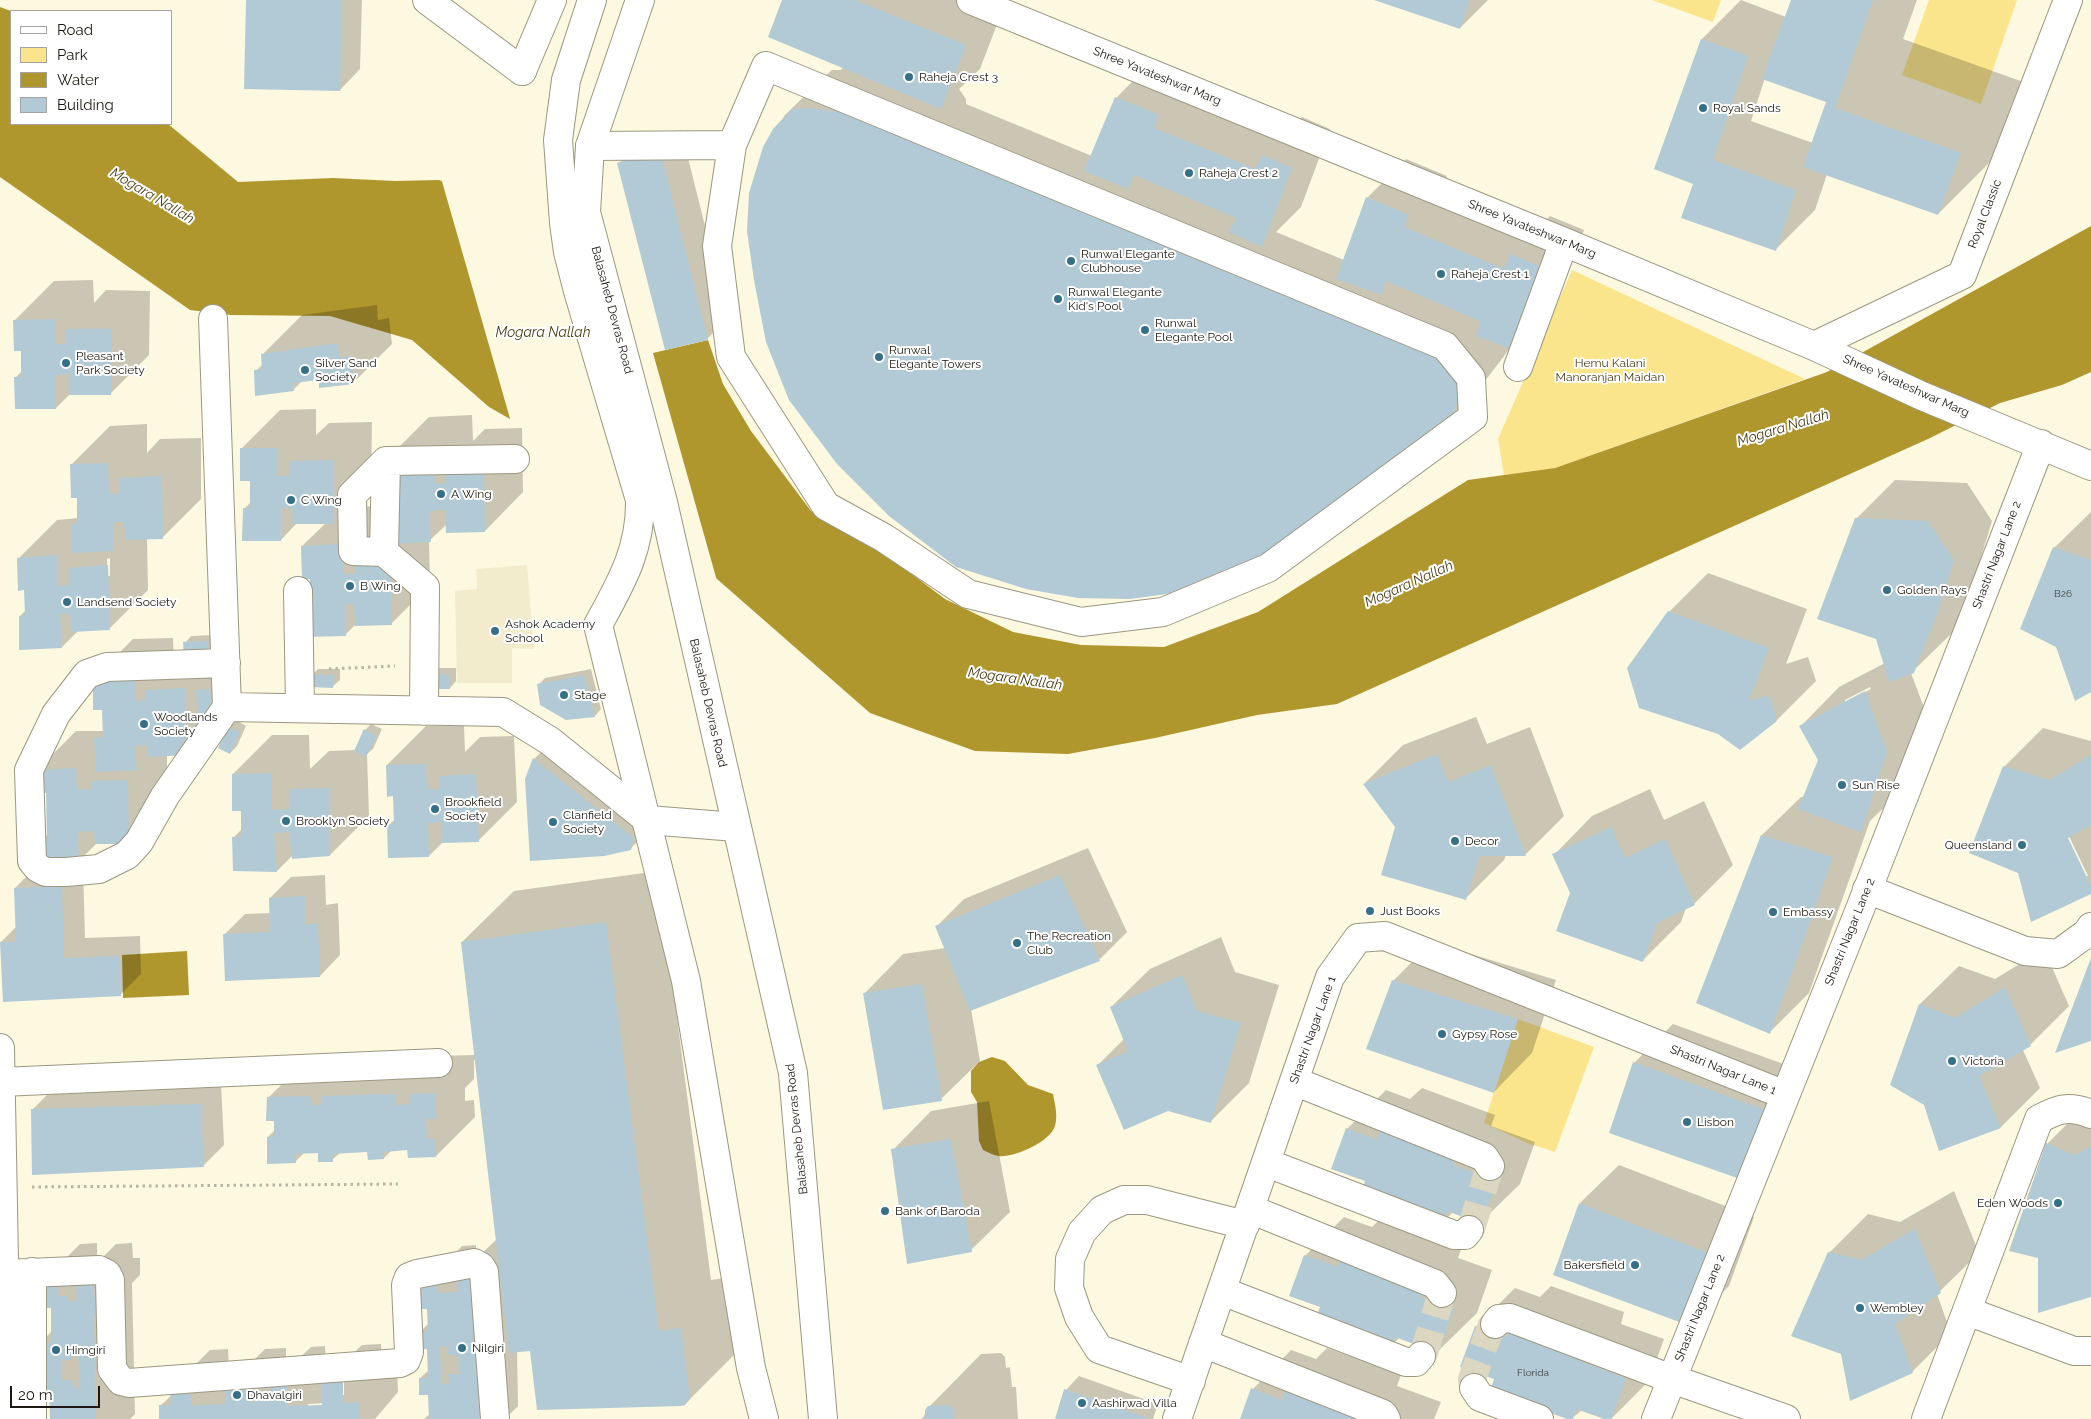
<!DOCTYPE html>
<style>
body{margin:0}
#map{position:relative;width:2091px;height:1419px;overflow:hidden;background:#fdf8e0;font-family:Raleway,sans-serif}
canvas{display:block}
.legend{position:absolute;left:10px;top:10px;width:162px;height:115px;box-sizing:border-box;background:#fff;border:1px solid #a4a3a0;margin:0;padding:6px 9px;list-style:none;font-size:15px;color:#1b1911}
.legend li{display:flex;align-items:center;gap:10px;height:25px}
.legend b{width:25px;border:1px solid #a4a3a0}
.scale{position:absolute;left:10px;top:1386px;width:90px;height:22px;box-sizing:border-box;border:2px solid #1b1911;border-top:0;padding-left:6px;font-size:15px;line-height:18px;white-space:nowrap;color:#1b1911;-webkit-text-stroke:4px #fff;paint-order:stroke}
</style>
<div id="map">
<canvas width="2091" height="1419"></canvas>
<ul class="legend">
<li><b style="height:6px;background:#fff"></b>Road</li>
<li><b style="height:14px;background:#fbe58c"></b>Park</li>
<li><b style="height:14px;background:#af972e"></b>Water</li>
<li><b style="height:14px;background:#b1cad6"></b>Building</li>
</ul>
<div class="scale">20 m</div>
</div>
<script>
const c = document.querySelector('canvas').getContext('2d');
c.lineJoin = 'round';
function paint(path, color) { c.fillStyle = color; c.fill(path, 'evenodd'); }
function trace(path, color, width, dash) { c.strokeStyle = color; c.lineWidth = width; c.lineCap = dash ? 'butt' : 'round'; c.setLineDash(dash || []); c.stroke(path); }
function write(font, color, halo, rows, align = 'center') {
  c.font = font + ' Raleway,sans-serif'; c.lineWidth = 4; c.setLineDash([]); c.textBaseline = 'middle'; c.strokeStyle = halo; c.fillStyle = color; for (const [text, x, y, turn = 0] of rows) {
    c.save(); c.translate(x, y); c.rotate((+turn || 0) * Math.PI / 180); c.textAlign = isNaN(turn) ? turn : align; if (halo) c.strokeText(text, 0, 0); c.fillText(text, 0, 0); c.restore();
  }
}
const built = new Path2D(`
 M527 565 534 649 512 648V683H457L455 591 477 589 476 569Z`);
const green = new Path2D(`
 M1652 0H1721L1713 22Z
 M1929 0H2017L1981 104 1902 75Z
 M1572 270 1805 379 1555 468 1504 475 1498 439Z
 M1518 1019 1594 1047 1555 1152 1527 1143 1484 1123Z`);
const water = new Path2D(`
 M0 7 11 11V124H168L238 182 333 178 395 181 439 180 488 198 665 349 708 340 723 384 751 431 811 511 881 551 945 599 1013 632 1081 645 1164 647 1258 612 1468 480 1555 468 1827 372 2091 226V372L2062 385 2000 403 1928 439 1337 704 1257 715 1155 738 1068 754 975 751 870 713 580 459 489 407 412 340 330 316 231 315 190 310 0 177Z
 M187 951 189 995 123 998 122 955Z
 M992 1057 1005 1061 1028 1085 1053 1094C1055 1105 1058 1115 1055 1126 1050 1142 1014 1158 998 1156 993 1155 988 1152 983 1150L979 1141 977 1102 971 1092V1071L979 1062Z`);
const pier = new Path2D(`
 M441 178 551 222 621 276 666 347 708 340 653 353 717 581 579 461 511 422Z`);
const shadow = new Path2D(`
 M247 0H362L360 69 340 90Z
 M784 0H990L1004 6 980 69 959 89 966 99V104L1092 156 1116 98 1155 59 1197 76 1192 89 1290 129 1302 117 1330 129 1301 207 1276 232 1344 260 1367 198 1406 159 1447 176 1442 188 1538 228 1550 216 1584 230 1553 310 1511 347 1465 407 1426 447 764 148 785 115 825 76 832 70H841L843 67Z
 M1377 0H1488L1460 28Z
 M1741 0 1786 17 1792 0H1917L1903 39 2029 84 2007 145 1938 214 1827 174 1815 210 1776 249 1695 183 1655 169 1702 39ZM1765 78 1828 101 1813 143 1751 121Z
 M681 130 728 318 707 339 618 164 639 143Z
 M93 280 94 303 106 290 150 291 149 355 110 394H70L56 408 16 377 22 371 23 350 15 320 54 281Z
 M377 305 378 320 389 318 392 344 353 383 320 379 302 381 293 390 256 371 263 364V354L302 315Z
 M316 409V435L329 423 372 422 371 484 348 507 380 506 393 512 400 504 390 456 429 417 472 415 473 441 485 429 522 428 523 492 485 531 446 525 429 541 430 585 391 624 355 625 345 635 311 597V578L302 546 326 523H297L281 540 244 509 251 502V480L242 448 280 410Z
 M147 424V453L160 439 201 438V499L162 538H147L148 590 109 629 79 630 62 647 20 616 26 610 25 589 18 559 57 520 78 518V497L71 465 110 426ZM110 558V576H107V559Z
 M1895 480 1967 483 1992 521 1974 580 1952 633 1911 673 1926 713 1900 792 1870 821 1809 993 1770 1032 1762 835 1801 797H1804L1819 760 1801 726 1839 687 1885 663 1856 519ZM1870 687 1871 689 1845 703V700Z
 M2091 512V690L2054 548Z
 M1708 573 1807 609 1786 664 1808 657 1816 681 1777 720 1740 748 1669 612Z
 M214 635 226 715 167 755V804L128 843H97L79 861 42 840 48 834V792L37 770 76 731H104L103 708 94 678 133 639 173 638 174 664 185 652V643L191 636Z
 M437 668H456V681L450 688H430Z
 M318 669H340V680L333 686 311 676Z
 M591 669 601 709 595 716 538 685 545 678Z
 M1476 717 1487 744 1530 727 1564 816 1525 855H1506L1504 860 1465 899 1396 826 1364 784 1403 745Z
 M236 720 246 726 237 746 230 753 229 727Z
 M371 724 382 729 373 749 367 754 369 816 330 855H293L277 871 234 869V837L243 828V809L233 774 272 735H309L310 769 329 751 356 750 365 730Z
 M426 726H464L465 752 480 737 514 736 517 802 478 841 443 842 429 856 389 825 395 819V795L387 765Z
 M2043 728 2091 741V893L2004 767ZM2067 832 2088 876H2085L2065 833Z
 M541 752 560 768 567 762 593 775H616L617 795 642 816 632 826 640 832 637 842 630 849 527 779 534 759Z
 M1650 789 1664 820 1704 801 1733 865 1694 904 1686 908 1681 922 1643 960 1571 893 1554 855 1592 816Z
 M1088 848 1127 932 1099 960 971 1009 980 1061 941 1099 865 993 903 954 946 948 937 926 964 899Z
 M83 866 85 938 140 936 141 974 120 995 1 942 16 927 15 888 36 867Z
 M658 871 711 1280 732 1277 737 1352 685 1404 531 1349 517 1351 518 1406 505 1419H424L430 1414 429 1394 420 1378 429 1370 428 1348 420 1332 429 1323V1307L419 1291 462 1246 476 1245V1254H481L497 1239 476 1060H474V1079L465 1088V1101L474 1100 475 1117 436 1156 409 1149 392 1150 384 1158 368 1151 341 1152 332 1160 319 1152 304 1153 295 1162 268 1137 275 1130V1120L268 1098 307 1059 475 1055 462 942 514 891Z
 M325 875 326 905 338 903 340 955 320 976 224 935 245 914 271 913 270 898 291 877Z
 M1221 937 1235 972 1279 985 1249 1083 1210 1122 1168 1110 1098 1065 1124 1039 1111 1007 1150 969Z
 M1432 942 1556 980 1532 1053 1494 1092 1367 1048 1394 980Z
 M2044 949 2069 1006 2030 1045 2023 1050 2040 1088 2001 1127 1940 1150 1926 1104 1892 1085 1920 1004 1959 966 1995 979Z
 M1673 1024 1803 1071 1778 1139 1634 1063Z
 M221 1084 224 1145 203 1166 32 1110 53 1089Z
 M1422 1088 1495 1115 1491 1126 1535 1142 1520 1184 1481 1222 1453 1212 1443 1222 1347 1129 1386 1090 1410 1099Z
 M989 1101 1010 1212 971 1250 893 1150 931 1111Z
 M2086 1105 2091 1107V1296L2047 1144Z
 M1619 1165 1754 1217 1729 1286 1690 1325 1580 1203Z
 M1954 1191 1979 1253 1937 1294 1951 1333 1912 1372 1829 1253 1868 1214 1900 1222Z
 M1344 1217 1372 1227 1382 1217 1462 1247 1458 1258 1492 1270 1477 1313 1438 1351 1400 1337 1390 1347 1322 1306 1305 1256Z
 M97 1243V1258H102L116 1244 132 1243 133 1258H140V1275L132 1283 135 1414 130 1419H51V1393L39 1344 52 1331V1306L41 1283 80 1244Z
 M1551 1286 1624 1312 1621 1324 1664 1339 1649 1381 1611 1419 1582 1410 1571 1419 1496 1378 1476 1327 1515 1288 1540 1297Z
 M381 1344 382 1364H397L398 1392 375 1419H161L160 1406 172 1395 171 1389 210 1350 228 1349 229 1367H247L265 1349 286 1348V1364L294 1363 311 1347 325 1346 326 1368 339 1367 362 1345ZM341 1378H344V1395H342ZM326 1403 327 1406H308V1404Z
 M1327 1348 1401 1375 1397 1386 1441 1402 1434 1419H1242L1253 1389 1291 1350 1316 1359Z
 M1001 1353 1005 1357 1006 1368 1010 1367 1012 1387H1016L1018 1419H922L929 1407 981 1354Z
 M1079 1376 1158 1404 1153 1419H1056L1066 1390Z`);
const building = new Path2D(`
 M246 0H342L340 91 244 89Z
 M782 0H855L966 45 941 109 768 37Z
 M1374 0H1470L1460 29Z
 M1791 0H1873L1835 108 1961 153 1938 215 1803 167 1826 102 1762 79Z
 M1701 39 1748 56 1713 160 1796 190 1776 251 1681 218 1693 184 1654 169Z
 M1115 97 1159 115 1154 128 1255 169 1262 155 1292 168 1262 247 1229 232 1236 218 1134 175 1128 189 1084 171Z
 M810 108 860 115 1423 347 1450 366 1461 385 1456 408 1444 426 1236 574 1181 592 1130 599 1078 598 1026 589 956 567 889 516 837 464 789 400 766 342 754 280 747 231 749 193 763 147 773 129 792 109Z
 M660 150 708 340 665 350 617 163Z
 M1366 197 1409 215 1404 227 1504 269 1510 254 1547 269 1514 350 1476 336 1480 321 1386 281 1382 295 1336 279Z
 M55 319V344H66V329H111V395H69V374L56 375V409H15L14 377H21V351H14L13 320Z
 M338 343 339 358 351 356 354 384 319 388V380L293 383 294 391 255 396 254 370 262 369 261 354Z
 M240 448H278L277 476H289V461L333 460V524H293L292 508H281V541H242L243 508H250V481H240Z
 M434 453 435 484 445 483V468L484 467 485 532 446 533 445 510 429 511 431 542 392 544 391 511 399 510 398 488 389 455Z
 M108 463 109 494 120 493V478L162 476 163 539 125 540 124 522H113L114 551 72 553V524L77 523V498H71L70 464Z
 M1855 518 1928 521 1954 561 1935 620 1914 673 1889 682 1876 639 1817 619Z
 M342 544 343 574H355V558L390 557 392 625 355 626 354 604H345L346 636 303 637 310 604V579L302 580 301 546Z
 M2053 547 2091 560V692L2075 701 2056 647 2020 629Z
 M57 555 58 586 69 585V568L108 565 110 630 71 632 70 614H60L62 648 19 650V616L25 615 24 590 18 591 17 558Z
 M1668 611 1769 648 1749 701 1769 695 1777 721 1740 750 1718 734 1639 708 1627 668Z
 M208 641 209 656 184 657 183 642Z
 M429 674 449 675 450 689H429Z
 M310 675H334L333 688 310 687Z
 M584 675 595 717 566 720 540 705 537 684Z
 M135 676V701L146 700V690L185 688 187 755 148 757 147 745 135 746 137 770 96 772 94 738 103 737 102 710H93V678Z
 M210 689 212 713 198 714 196 690Z
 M1865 691 1887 752 1861 832 1798 809 1818 760 1799 726Z
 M228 726 240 733 230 754 218 748Z
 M364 729 376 736 366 757 354 751Z
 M1437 754 1448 782 1491 765 1526 856H1479L1466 900 1381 875 1395 827 1363 784Z
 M2091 755V825L2068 838 2091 886V894L2031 922 2018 873 1969 853 2003 766 2050 780Z
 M533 758 634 838 631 850 604 856 530 861 525 779Z
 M426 764 427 789H440V776L476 774 479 842 442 843 441 822 428 823 429 857 388 858 387 824H394L393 796 387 797 386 765Z
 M76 768 77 790 92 789V781L128 780 129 844H95L94 831 78 832 79 863 41 864 40 840H47L46 793 38 794 36 770Z
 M271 773 272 810 290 809 289 789 329 788 330 856 292 859 289 832 274 833 277 872 233 871 232 837H241V811H232V774Z
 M1611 827 1625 858 1665 839 1695 905 1657 923 1643 962 1556 931 1570 893 1552 854Z
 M1761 835 1833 857 1770 1034 1696 1003Z
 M1060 875 1100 961 970 1011 935 926Z
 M62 886 64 958 120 956 121 996 3 1002 0 942H16L14 888Z
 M305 896 306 925 318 923 320 977 225 981 223 934 270 932 269 898Z
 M606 922 659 1331 681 1328 690 1399 685 1405 681 1406 537 1410 530 1351 509 1353 461 942Z
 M2091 958V1041L2055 1053Z
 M1182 975 1197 1011 1241 1023 1211 1123 1168 1111 1124 1130 1096 1065 1128 1051 1110 1007Z
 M1392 980 1518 1019 1494 1093 1366 1049Z
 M922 984 942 1101 883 1110 863 993Z
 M2005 987 2031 1046 1979 1076 2001 1128 1939 1151 1924 1105 1890 1085 1919 1004 1955 1018Z
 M1633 1062 1765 1110 1740 1179 1609 1133Z
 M435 1093 436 1119H426L427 1139H436V1157L408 1158 407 1150 384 1152V1159L368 1160 367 1152 332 1154 333 1162H318V1153L295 1154 296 1163 267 1164V1137H274V1121H266L267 1097 310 1096 311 1105H322V1096L395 1094 396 1105 409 1104V1094Z
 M201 1104 204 1167 32 1175 31 1109Z
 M1382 1126 1457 1153 1453 1165 1497 1181 1481 1224 1447 1211 1443 1223 1361 1193 1365 1181 1331 1169 1346 1128 1377 1140Z
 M951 1139 972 1252 907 1264 891 1149Z
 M2046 1143 2074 1155 2091 1147V1297L2038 1313V1258L2009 1251Z
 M1579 1203 1716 1256 1690 1326 1553 1275Z
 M1915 1229 1941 1293 1895 1324 1913 1373 1850 1401 1841 1354 1791 1336 1828 1252 1861 1260Z
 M1304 1255 1338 1267 1342 1256 1424 1286 1420 1297 1454 1309 1438 1353 1395 1337 1391 1348 1315 1321 1320 1307 1289 1296Z
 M475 1276 479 1419H429L428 1395H419V1378H428L427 1349H419V1332L428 1331 427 1309H418L417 1291 422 1290V1284L437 1283 438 1293 457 1292V1277ZM447 1346 448 1355H458L459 1374H448L449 1383 442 1384 440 1347Z
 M40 1282H58V1296H67V1301H77L76 1282H94V1297H102V1315H94L96 1419H50L49 1394 38 1395 37 1344 51 1343V1308H36ZM71 1350H78L80 1388H73L72 1380H62L61 1360H72Z
 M1511 1324 1586 1351 1583 1362 1626 1378 1611 1419H1604L1576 1409 1573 1419H1567L1490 1391 1494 1379 1460 1367 1475 1326 1506 1337Z
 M343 1382V1403L359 1402 360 1419H159V1405H171L170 1389 190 1388 191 1406 203 1405 226 1404 225 1387 248 1386V1402L271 1401V1385L287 1384 288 1406 322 1405V1383Z
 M1287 1386 1361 1419H1240L1251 1388 1282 1400Z
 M1064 1389 1145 1417V1419H1055Z
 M948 1405 954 1409V1419H921L925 1417V1410L928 1406Z`);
const minorTunnel = new Path2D(`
 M1469 1230 1472 1226 1490 1166
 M1421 1356 1424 1353 1442 1293
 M1474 1388 1472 1379 1491 1327 1495 1324`);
const path = new Path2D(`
 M329 669 395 666
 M32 1187 398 1184`);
const minor = new Path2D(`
 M427 0 522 71
 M971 0 1564 242 1814 346 1922 396 2091 466
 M590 146 732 145 717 246 731 357 826 506 884 538 968 594 1081 622 1163 612 1268 568 1473 417 1471 378 1445 346 766 66 732 145
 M213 319 227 707 503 712 550 741 648 820 736 827
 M1814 346 1962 275 2068 0
 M1518 367 1564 242
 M384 552 386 461
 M298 591 300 707
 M226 663 107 667 87 674 56 714 29 770 32 861 38 868 46 872H66L99 869 127 855 139 842 165 796 227 707
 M424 711 425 587 384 552 353 551 352 495 386 461 515 459
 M1867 889 2025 951 2058 954 2087 933 2091 927
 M0 1048 7 1419
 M1294 1081 1484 1157 1490 1166
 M1 1082 438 1063
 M1267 1163 1454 1235H1465L1469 1230
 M1250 1209 1435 1284 1442 1293
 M5 1274 99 1270 107 1274 110 1280 112 1369 121 1381 129 1383 400 1363 406 1360 409 1352 406 1285 409 1277 417 1274 474 1263 481 1267 484 1272 495 1419
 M1222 1291 1406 1362H1416L1421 1356
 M1967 1311 2074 1351H2091
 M1495 1324 1499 1319 1510 1318 1672 1379 1786 1419
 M1203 1343 1383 1414 1386 1419
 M1191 1381 1099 1349 1079 1317 1069 1288 1070 1259 1082 1232 1102 1210 1124 1200H1147L1245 1225
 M1474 1388 1480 1397 1539 1419
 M32 1419V1272
 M1177 1419 1330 977 1358 938 1385 936 1785 1095
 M1656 1419 1860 909 2041 444
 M1926 1419 2039 1119C2058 1109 2069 1105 2091 1114`);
const major = new Path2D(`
 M592 0 566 80 558 140 564 223 568 252 578 291 640 500C641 549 621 583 598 625L686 981 751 1368 764 1419
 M640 0 590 146 586 212 663 502 793 1073 823 1419
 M522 71 552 0`);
const markers = [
 [909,77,5,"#357088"],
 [1703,108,5,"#357088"],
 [1189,173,5,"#357088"],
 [1071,261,5,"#357088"],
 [1441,274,5,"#357088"],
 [1058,299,5,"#357088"],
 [1145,330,5,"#357088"],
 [879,357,5,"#357088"],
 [66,363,5,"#357088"],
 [305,370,5,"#357088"],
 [441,494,5,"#357088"],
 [291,500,5,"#357088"],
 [350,586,5,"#357088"],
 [1887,590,5,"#357088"],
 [67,602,5,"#357088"],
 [495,631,5,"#357088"],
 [564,695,5,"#357088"],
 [144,724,5,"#357088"],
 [1842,785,5,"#357088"],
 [435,809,5,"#357088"],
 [286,821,5,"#357088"],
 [553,822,5,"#357088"],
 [1455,841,5,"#357088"],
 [2022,845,5,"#357088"],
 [1370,911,5,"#357088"],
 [1773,912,5,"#357088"],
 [1017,943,5,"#357088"],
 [1442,1034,5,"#357088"],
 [1952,1061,5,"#357088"],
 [1687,1122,5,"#357088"],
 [2058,1203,5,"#357088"],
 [885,1211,5,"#357088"],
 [1635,1265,5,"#357088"],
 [1860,1308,5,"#357088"],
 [462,1348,5,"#357088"],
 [56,1350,5,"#357088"],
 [237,1395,5,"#357088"],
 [1082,1403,5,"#357088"]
];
const numberNames = [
 ["B26",2063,594],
 ["Florida",1533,1373]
];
const streetNames = [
 ["Shree Yavateshwar Marg",1157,76,22],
 ["Royal Classic",1985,214,-69],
 ["Shree Yavateshwar Marg",1532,229,22],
 ["Balasaheb Devras Road",612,310,75],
 ["Shree Yavateshwar Marg",1906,386,24],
 ["Shastri Nagar Lane 2",1997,555,-69],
 ["Balasaheb Devras Road",708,703,77],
 ["Shastri Nagar Lane 2",1850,932,-68],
 ["Shastri Nagar Lane 1",1313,1030,-70],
 ["Shastri Nagar Lane 1",1723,1070,22],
 ["Balasaheb Devras Road",797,1129,-96],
 ["Shastri Nagar Lane 2",1700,1308,-68]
];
const poiNames = [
 ["Raheja Crest 3",919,77],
 ["Royal Sands",1713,108],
 ["Raheja Crest 2",1199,173],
 ["Runwal Elegante",1081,254],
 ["Clubhouse",1081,268],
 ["Raheja Crest 1",1451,274],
 ["Runwal Elegante",1068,292],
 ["Kid's Pool",1068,306],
 ["Runwal",1155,323],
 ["Elegante Pool",1155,337],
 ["Runwal",889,350],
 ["Elegante Towers",889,364],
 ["Pleasant",76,356],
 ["Park Society",76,370],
 ["Silver Sand",315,363],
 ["Society",315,377],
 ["A Wing",451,494],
 ["C Wing",301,500],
 ["B Wing",360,586],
 ["Golden Rays",1897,590],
 ["Landsend Society",77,602],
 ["Ashok Academy",505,624],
 ["School",505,638],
 ["Stage",574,695],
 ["Woodlands",154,717],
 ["Society",154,731],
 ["Sun Rise",1852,785],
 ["Brookfield",445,802],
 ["Society",445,816],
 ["Clanfield",563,815],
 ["Society",563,829],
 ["Brooklyn Society",296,821],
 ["Decor",1465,841],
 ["Queensland",2012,845,"right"],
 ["Just Books",1380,911],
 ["Embassy",1783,912],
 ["The Recreation",1027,936],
 ["Club",1027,950],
 ["Gypsy Rose",1452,1034],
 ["Victoria",1962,1061],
 ["Lisbon",1697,1122],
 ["Eden Woods",2048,1203,"right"],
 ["Bank of Baroda",895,1211],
 ["Bakersfield",1625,1265,"right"],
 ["Wembley",1870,1308],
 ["Nilgiri",472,1348],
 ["Himgiri",66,1350],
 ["Dhavalgiri",247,1395],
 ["Aashirwad Villa",1092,1403]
];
const parkNames = [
 ["Hemu Kalani",1610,363],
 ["Manoranjan Maidan",1610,377]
];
const waterNames = [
 ["Mogara Nallah",152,196,31],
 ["Mogara Nallah",543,333],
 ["Mogara Nallah",1783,428,-17],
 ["Mogara Nallah",1409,584,-24],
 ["Mogara Nallah",1015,679,8]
];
paint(built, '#f2ebcc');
paint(green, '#fbe58c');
paint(water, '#af972e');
paint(pier, '#fdf8e0');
paint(shadow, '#0003');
paint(building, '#b1cad6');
trace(minorTunnel, '#dbd7c1', 28, [28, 14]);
trace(minor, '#9c9781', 30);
trace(major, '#9c9781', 30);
trace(path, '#b8b4a1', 3, [2.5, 4]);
trace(minor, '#fff', 28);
trace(major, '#fff', 28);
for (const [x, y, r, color] of markers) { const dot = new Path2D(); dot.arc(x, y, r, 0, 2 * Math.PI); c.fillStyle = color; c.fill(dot); trace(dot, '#fff', 2); }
write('10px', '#404542', null, numberNames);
write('12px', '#1b1911', '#fff', streetNames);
write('12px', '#1b1911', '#fff', poiNames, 'left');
write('12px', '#483e14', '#fff', parkNames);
write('italic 14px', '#483e14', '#fff', waterNames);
</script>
